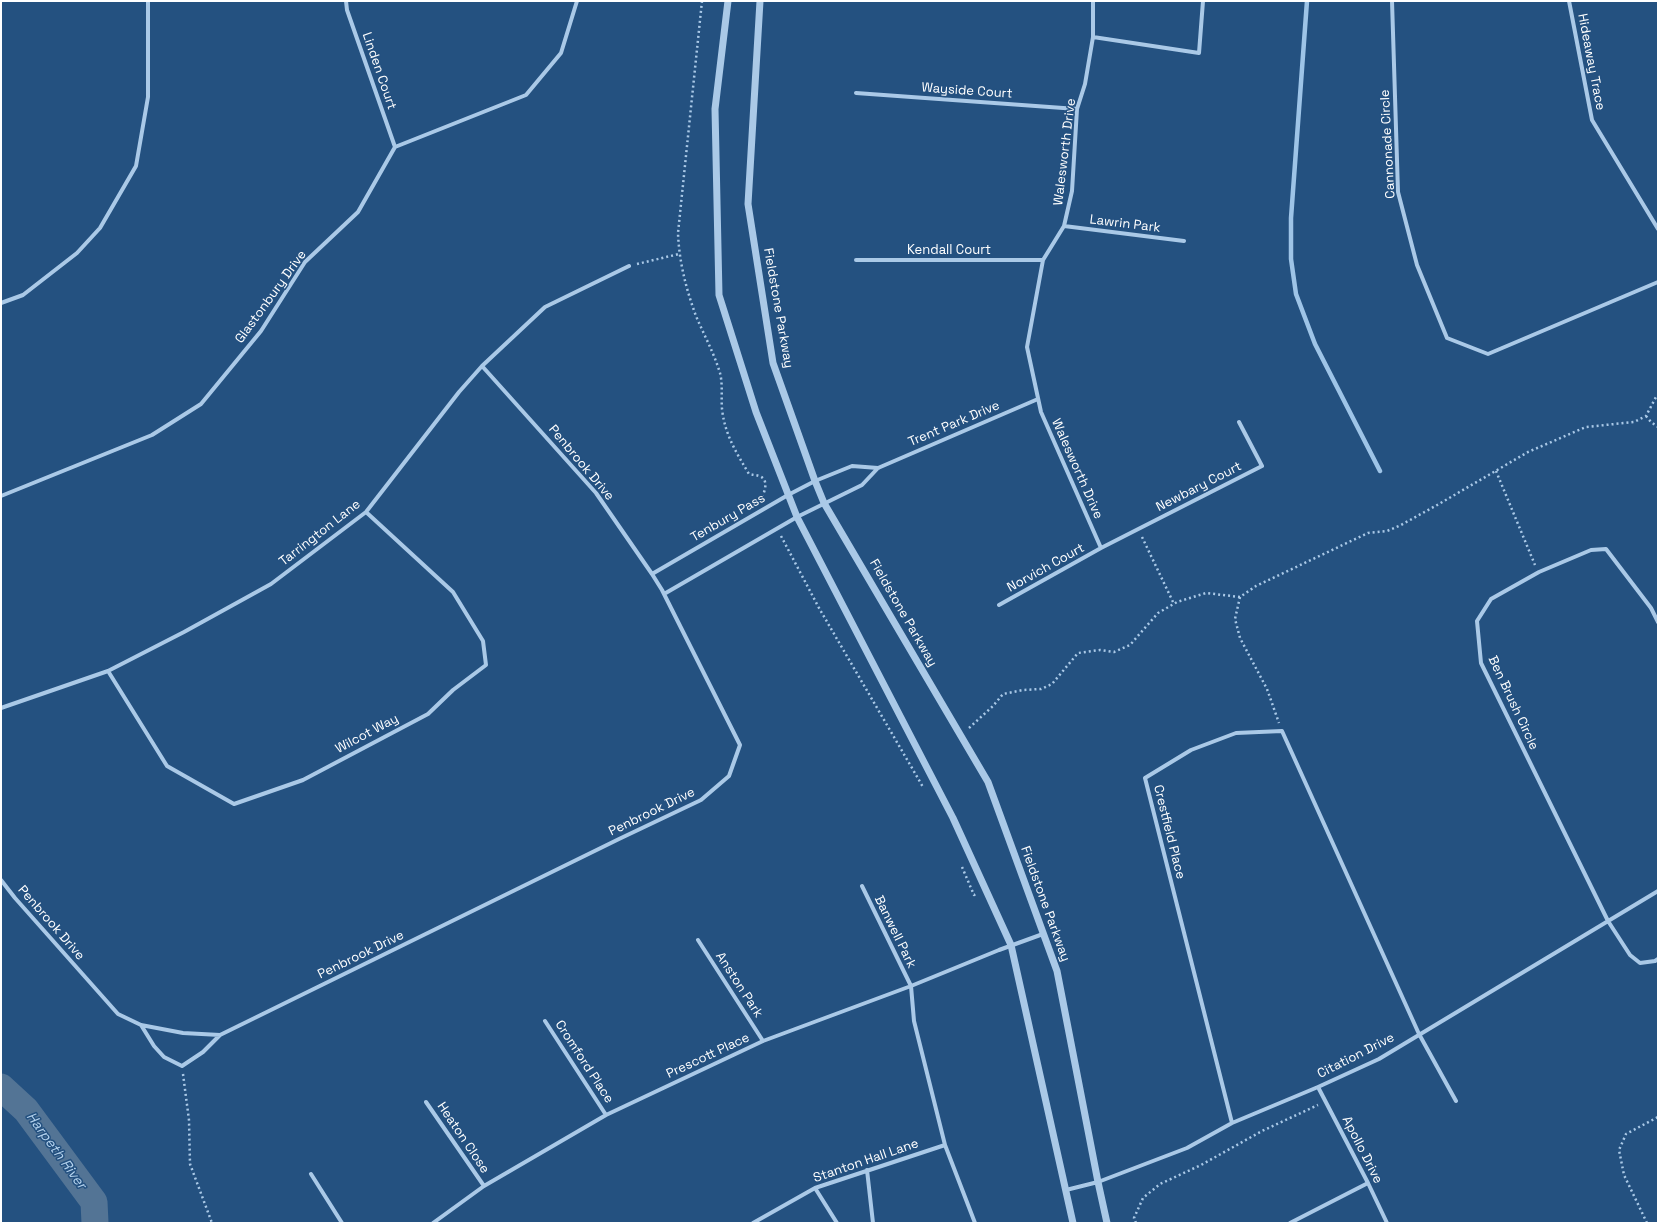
<!DOCTYPE html>
<style>
body{margin:0}
#map{position:relative;width:1659px;height:1224px;overflow:hidden;background:#245180;font-family:"Space Grotesk",sans-serif}
canvas{display:block}
.frame{position:absolute;inset:0;border:2px solid #fff;pointer-events:none}
</style>
<div id="map">
<canvas width="1659" height="1224"></canvas>
<div class="frame"></div>
</div>
<script>
const c = document.querySelector('canvas').getContext('2d');
c.lineJoin = 'round';
function trace(path, color, width, dash) { c.strokeStyle = color; c.lineWidth = width; c.lineCap = dash ? 'butt' : 'round'; c.setLineDash(dash || []); c.stroke(path); }
function write(font, color, halo, rows, align = 'center') {
  c.font = font + ' "Space Grotesk",sans-serif'; c.lineWidth = 3; c.setLineDash([]); c.textBaseline = 'middle'; c.strokeStyle = halo; c.fillStyle = color; for (const [text, x, y, turn = 0] of rows) {
    c.save(); c.translate(x, y); c.rotate((+turn || 0) * Math.PI / 180); c.textAlign = isNaN(turn) ? turn : align; if (halo) c.strokeText(text, 0, 0); c.fillText(text, 0, 0); c.restore();
  }
}
const stream = new Path2D(`
 M1307 1 1291 218V259L1296 294 1315 344 1380 471`);
const river = new Path2D(`
 M1 1087 26 1110 94 1202 95 1223`);
const path = new Path2D(`
 M702 1 678 233C679 261 686 289 696 316 704 335 714 353 720 373 723 385 721 397 722 409 725 435 736 452 749 474 753 475 756 475 759 476 769 479 765 491 762 497L763 499
 M637 264 679 254
 M1646 416 1651 422 1658 427
 M1496 471 1535 565
 M781 536 819 608 923 787
 M1142 537 1174 604
 M1240 597 1235 619 1240 638 1267 689 1279 723
 M969 728 993 706 1003 694 1023 690 1041 689 1052 684 1078 653 1100 650 1114 652 1130 645 1158 613 1177 602 1206 593 1240 597 1256 586 1368 533 1387 531 1401 525 1439 504 1528 452 1586 427 1634 422 1646 416 1656 397 1658 395
 M962 867 974 895 976 894
 M183 1074 189 1120 190 1164 212 1223
 M1136 1223 1134 1218 1143 1198 1160 1184 1201 1165 1262 1131 1318 1105
 M1647 1223 1624 1175 1619 1150 1626 1134 1658 1117`);
const minor = new Path2D(`
 M346 1 347 10 395 147
 M1093 1V37L1085 84 1077 109 1072 191 1064 226 1043 260 1027 347 1041 412 1101 548
 M1392 1 1398 192 1417 265 1447 338 1488 354 1658 282
 M1569 1 1592 120 1658 229
 M1093 37 1199 53 1203 1
 M856 93 1077 109
 M1064 226 1184 241
 M856 260H1043
 M1 303 23 295 77 253 100 228 136 166 148 97V1
 M1 496 152 435 201 404 261 331 305 262 358 212 395 147 526 95 561 53 577 1
 M652 574 788 495 815 481 852 466 878 468
 M664 594 797 517 862 485 878 468 1038 399
 M999 605 1101 548 1262 466 1239 422
 M1658 622 1651 608 1606 549 1591 550 1539 572 1491 599 1477 621 1481 663 1608 921 1630 955 1640 963 1655 961 1658 959
 M108 671 167 766 234 804 303 780 428 714 453 690 486 665 483 641 453 592 366 512
 M1 708 108 671 184 632 271 584 366 512 459 392 482 366 545 307 629 266
 M1 880 15 898 118 1014 141 1025 183 1033 220 1035 619 839 701 800 729 776 740 745 662 590 652 574 596 493 482 366
 M862 886 911 986 914 1021 945 1145 975 1223
 M698 940 763 1041
 M545 1021 606 1115
 M141 1025 154 1046 164 1057 182 1066 203 1052 220 1035
 M1318 1087 1368 1183 1387 1223
 M426 1102 484 1186
 M1232 1123 1145 778 1191 750 1236 733 1282 731 1419 1034 1456 1101
 M867 1170 873 1223
 M311 1174 342 1223
 M815 1188 837 1223
 M1066 1190 1098 1182 1187 1148 1232 1123 1318 1087 1379 1059 1658 891
 M433 1223 484 1186 606 1115 763 1041 911 986 999 950 1043 934
 M753 1223 815 1188 945 1145
 M1290 1223 1368 1183`);
const tertiary = new Path2D(`
 M728 1 715 109 719 295 756 412 797 517 953 818 1011 945 1073 1223
 M760 1 748 204 773 363 815 481 824 503 988 782 1057 971 1098 1182 1107 1223`);
const streetNames = [
 ["Hideaway Trace",1591,62,79],
 ["Linden Court",379,71,71],
 ["Wayside Court",967,91,4],
 ["Cannonade Circle",1388,144,-93],
 ["Walesworth Drive",1065,152,-83],
 ["Lawrin Park",1125,224,7],
 ["Kendall Court",949,250],
 ["Glastonbury Drive",271,297,-54],
 ["Fieldstone Parkway",778,308,80],
 ["Trent Park Drive",954,424,-23],
 ["Penbrook Drive",581,463,50],
 ["Walesworth Drive",1077,469,66],
 ["Newbary Court",1199,487,-27],
 ["Tenbury Pass",728,518,-30],
 ["Tarrington Lane",320,533,-38],
 ["Norvich Court",1046,568,-29],
 ["Fieldstone Parkway",903,613,60],
 ["Ben Brush Circle",1513,703,65],
 ["Wilcot Way",367,734,-28],
 ["Penbrook Drive",652,812,-26],
 ["Crestfield Place",1169,832,76],
 ["Fieldstone Parkway",1045,904,70],
 ["Penbrook Drive",51,923,49],
 ["Banwell Park",895,932,64],
 ["Penbrook Drive",361,955,-26],
 ["Anston Park",739,985,57],
 ["Prescott Place",708,1056,-25],
 ["Citation Drive",1356,1056,-27],
 ["Cromford Place",584,1062,57],
 ["Heaton Close",463,1138,56],
 ["Apollo Drive",1362,1150,63],
 ["Stanton Hall Lane",866,1161,-19]
];
const waterNames = [
 ["Harpeth River",56,1151,54]
];
trace(stream, '#9ec4e7', 4.5);
trace(river, '#537495', 27);
trace(path, '#aac9e7', 2.5, [2, 3]);
trace(minor, '#aac9e7', 4);
trace(tertiary, '#aac9e7', 7);
write('13px', '#fff', '#245180', streetNames);
write('italic 14px', '#b5d3ee', '#245180', waterNames);
</script>
